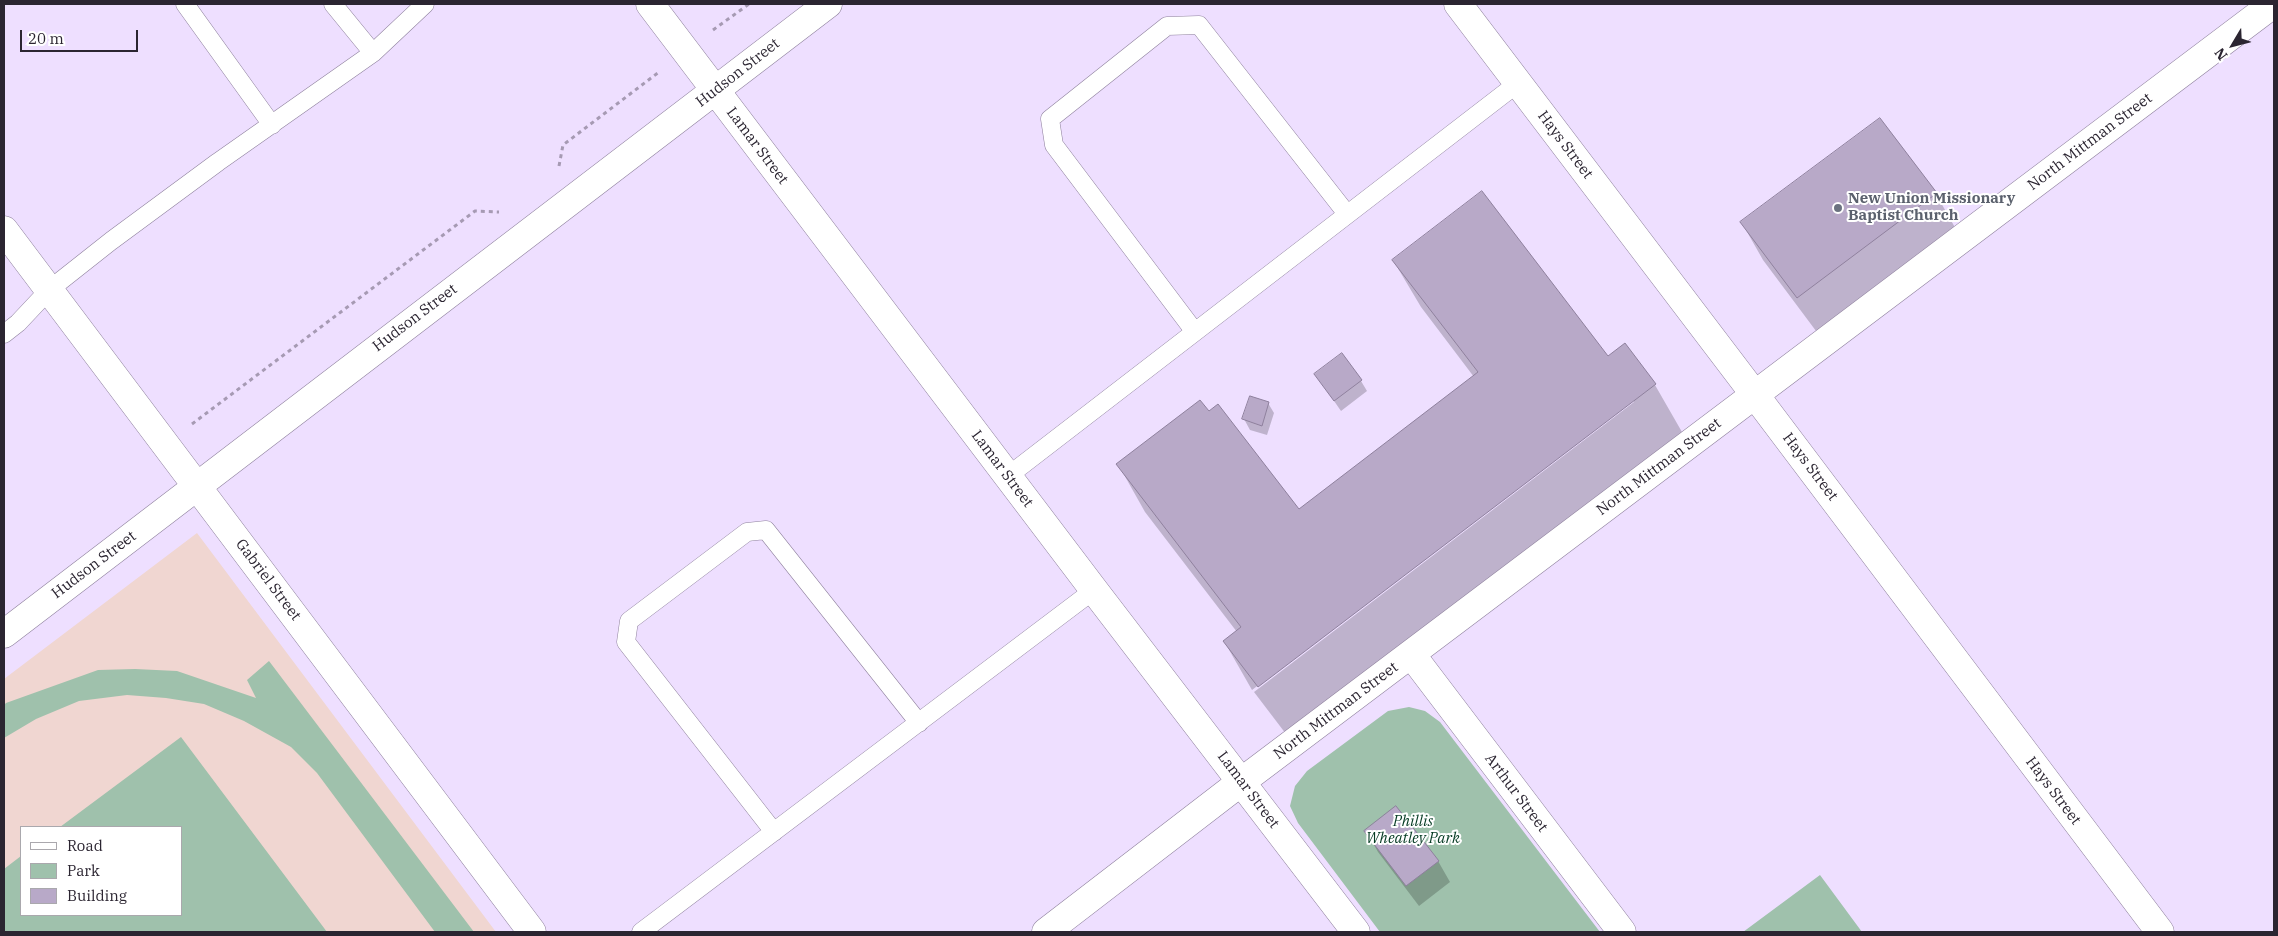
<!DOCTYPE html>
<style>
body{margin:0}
#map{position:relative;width:2278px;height:936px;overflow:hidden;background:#eedfff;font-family:"IBM Plex Serif",serif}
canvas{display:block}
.frame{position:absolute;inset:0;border:5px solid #2b2531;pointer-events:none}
.legend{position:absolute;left:20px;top:826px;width:162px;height:90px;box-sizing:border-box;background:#fff;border:1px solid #aaa8ad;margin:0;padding:6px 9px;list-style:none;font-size:15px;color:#2b2531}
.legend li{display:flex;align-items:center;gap:10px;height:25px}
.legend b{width:25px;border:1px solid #aaa8ad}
.north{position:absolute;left:2208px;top:20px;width:50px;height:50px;-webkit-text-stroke:4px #fff;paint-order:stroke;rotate:233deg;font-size:14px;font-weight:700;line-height:20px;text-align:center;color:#2b2531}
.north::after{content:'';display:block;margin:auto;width:18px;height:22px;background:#2b2531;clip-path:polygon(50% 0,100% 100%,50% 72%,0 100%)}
.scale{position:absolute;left:20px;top:30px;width:118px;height:22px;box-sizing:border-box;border:2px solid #2b2531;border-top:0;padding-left:6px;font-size:15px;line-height:18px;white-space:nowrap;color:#2b2531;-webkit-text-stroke:4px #fff;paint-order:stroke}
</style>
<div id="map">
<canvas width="2278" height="936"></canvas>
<div class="frame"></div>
<ul class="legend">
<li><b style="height:6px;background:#fff"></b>Road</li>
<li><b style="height:14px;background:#9fc1ac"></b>Park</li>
<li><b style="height:14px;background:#b8a9c8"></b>Building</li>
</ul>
<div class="north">N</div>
<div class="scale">20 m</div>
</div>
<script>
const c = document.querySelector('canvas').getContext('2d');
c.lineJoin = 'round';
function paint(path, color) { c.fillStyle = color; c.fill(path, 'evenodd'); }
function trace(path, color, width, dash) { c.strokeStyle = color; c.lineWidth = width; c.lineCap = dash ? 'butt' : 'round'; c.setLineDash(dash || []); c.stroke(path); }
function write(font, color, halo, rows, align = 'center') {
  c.font = font + ' "IBM Plex Serif",serif'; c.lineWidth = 4; c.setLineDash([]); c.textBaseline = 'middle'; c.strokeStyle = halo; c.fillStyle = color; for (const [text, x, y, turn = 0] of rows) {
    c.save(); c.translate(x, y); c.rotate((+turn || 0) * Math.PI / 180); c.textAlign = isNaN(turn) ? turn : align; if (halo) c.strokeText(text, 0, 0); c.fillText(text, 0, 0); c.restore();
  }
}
const education = new Path2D(`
 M197 533 496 932H4V679ZM21 827H181V915H21Z`);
const green = new Path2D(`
 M269 661 474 932H435L317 773 291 747 244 721 204 704 166 698 127 695 79 701 36 719 4 738V705L6 703 98 670 135 669 177 671 256 698 247 680Z
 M1409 707 1425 711 1440 722 1600 932H1380L1298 823 1290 806 1295 786 1307 771 1388 711Z
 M181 737 327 932H4V869L21 856V915H181V827H60Z
 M1820 875 1862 932H1743Z`);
const shadow = new Path2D(`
 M1880 120 1936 194 1957 231 1819 335 1763 260 1742 223Z
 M1393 260 1608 358 1655 385 1682 432 1286 734 1254 692 1634 402V398L1252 690 1224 641 1237 632 1145 512 1118 464 1299 511 1474 377 1421 307Z
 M1316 375 1361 381 1367 391 1341 411Z
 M1268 403 1274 413 1267 435 1250 430 1244 419Z
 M1366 831 1438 861 1450 882 1419 906 1378 852Z`);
const building = new Path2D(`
 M1880 118 1937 193 1797 298 1740 222Z
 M1482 191 1608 356 1625 343 1656 384 1258 687 1223 641 1241 627 1116 464 1200 400 1209 411 1218 404 1299 509 1478 372 1392 260Z
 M1342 353 1362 380 1334 401 1314 374Z
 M1250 396 1269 402 1262 426 1242 419Z
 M1396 806 1439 861 1406 886 1364 831Z`);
const path = new Path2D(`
 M713 30 749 4
 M559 166 563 145 659 72
 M192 424 475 211 499 212`);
const service = new Path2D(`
 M185 4 272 125
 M333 4 373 53
 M1195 332 1054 145 1050 119 1167 26 1199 25 1347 214
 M4 334 18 323 49 290 111 241 218 162 373 53 425 4
 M1008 476 1518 83
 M774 832 626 642 629 621 747 532 766 530 919 723
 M641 932 1094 590`);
const minor = new Path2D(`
 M650 4 1094 590 1356 932
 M4 230 532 932
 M4 634 828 4
 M1411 654 1622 932
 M1046 932 1241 782 2273 4`);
const tertiary = new Path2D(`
 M1458 4 1755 395 2160 932`);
const markers = [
 [1838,208,5,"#6b7280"]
];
const streetNames = [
 ["Hudson Street",738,73,-38],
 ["North Mittman Street",2090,142,-37],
 ["Hays Street",1565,145,53],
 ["Lamar Street",757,146,53],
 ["Hudson Street",415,318,-37],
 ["North Mittman Street",1659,467,-37],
 ["Hays Street",1810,467,53],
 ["Lamar Street",1002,469,53],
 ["Hudson Street",94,565,-37],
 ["Gabriel Street",268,580,53],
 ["North Mittman Street",1336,711,-37],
 ["Lamar Street",1248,790,53],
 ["Hays Street",2053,791,53],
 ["Arthur Street",1516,793,53]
];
const worshipNames = [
 ["New Union Missionary",1848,199],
 ["Baptist Church",1848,216]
];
const parkNames = [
 ["Phillis",1413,822],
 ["Wheatley Park",1413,839]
];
paint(education, '#f0d6d1');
paint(green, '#9fc1ac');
paint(shadow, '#0003');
paint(building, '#b8a9c8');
trace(building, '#8e809d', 1);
trace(service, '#8e809d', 19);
trace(minor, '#8e809d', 29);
trace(tertiary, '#8e809d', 29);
trace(path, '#a69ab3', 3, [4, 4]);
trace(service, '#fff', 18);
trace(minor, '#fff', 28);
trace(tertiary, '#fff', 28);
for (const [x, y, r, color] of markers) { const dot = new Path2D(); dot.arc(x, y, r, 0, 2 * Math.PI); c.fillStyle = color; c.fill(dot); trace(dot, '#fff', 2); }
write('15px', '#2b2531', '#fff', streetNames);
write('bold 15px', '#5b616d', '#fff', worshipNames, 'left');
write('italic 15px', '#053b23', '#fff', parkNames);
</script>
